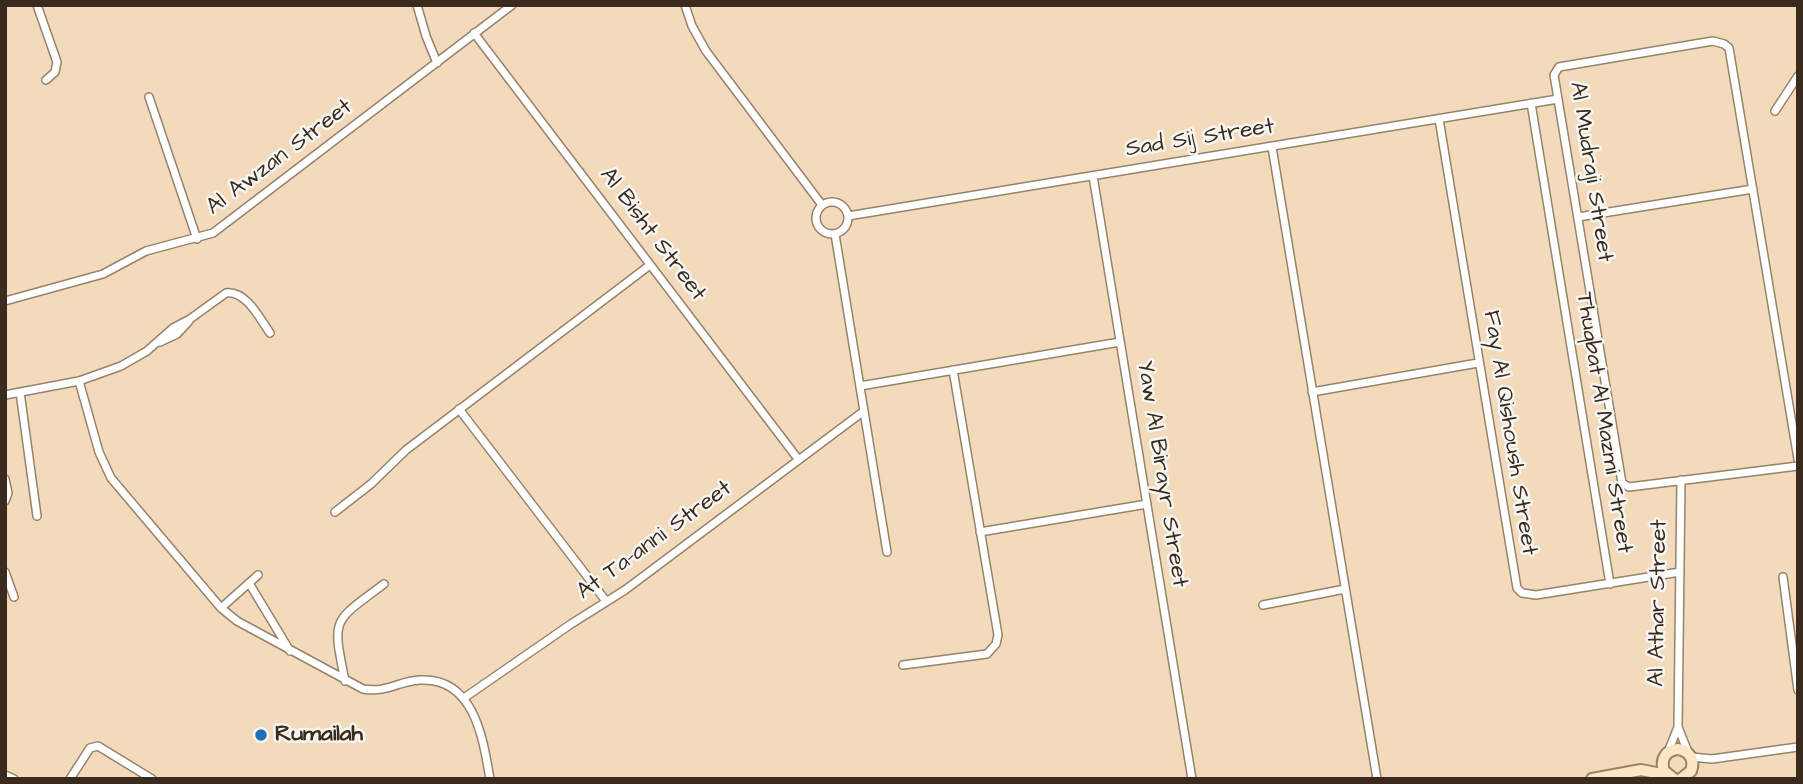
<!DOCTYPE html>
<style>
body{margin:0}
#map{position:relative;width:1803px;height:784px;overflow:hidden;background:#f3dabb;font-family:"Architects Daughter",sans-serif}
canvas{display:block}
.frame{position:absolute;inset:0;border:7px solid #3b2a1e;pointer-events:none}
</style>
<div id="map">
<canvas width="1803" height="784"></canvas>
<div class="frame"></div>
</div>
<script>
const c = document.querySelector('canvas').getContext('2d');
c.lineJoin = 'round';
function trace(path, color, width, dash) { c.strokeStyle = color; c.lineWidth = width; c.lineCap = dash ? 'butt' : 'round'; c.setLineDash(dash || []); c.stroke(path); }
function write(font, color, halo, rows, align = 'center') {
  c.font = font + ' "Architects Daughter",sans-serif'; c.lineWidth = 5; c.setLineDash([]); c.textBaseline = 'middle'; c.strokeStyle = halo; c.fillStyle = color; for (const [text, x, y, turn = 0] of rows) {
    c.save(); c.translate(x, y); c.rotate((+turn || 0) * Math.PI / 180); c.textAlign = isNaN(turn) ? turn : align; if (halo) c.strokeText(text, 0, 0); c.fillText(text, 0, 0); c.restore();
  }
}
const street = new Path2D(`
 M37 5 57 62 55 72 46 80
 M417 5 426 36 437 63
 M685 5 692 26 706 51 822 205
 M474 33 798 459
 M149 97 197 239
 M1531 103 1610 584
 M1775 111 1798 76
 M1439 119 1517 588 1522 593 1536 595 1680 572
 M1272 147 1377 779
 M1093 176 1192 779
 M816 218a16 16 0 1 1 32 0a16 16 0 1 1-32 0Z
 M848 216 1558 99
 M1578 217 1753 189
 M835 234 887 552
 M5 301 103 274 146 251 213 233 512 5
 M160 342 177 334 189 321
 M79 381 99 452 111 478 221 608 237 621 363 689C388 693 398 681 420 680 474 677 483 738 490 779
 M860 386 1120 342
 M20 392 37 516
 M1312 392 1478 363
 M5 395 79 381 121 366 147 351 173 328 190 319 226 293C246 290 260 319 270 333
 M459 409 606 601
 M1798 459 1729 48 1724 44 1713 41 1559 67 1554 75 1622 483 1629 487 1798 466
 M5 479 8 493 5 501
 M1681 480 1678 727 1688 752
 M335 512 371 484 406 450 650 265
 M980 532 1147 504
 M5 572 14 597
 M1783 577 1798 690
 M249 583 290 651
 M1263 605 1345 589
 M221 608 258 575
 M903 665 987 654 996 644 998 635 953 370
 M345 681C332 617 332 623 384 584
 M464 698 571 624 625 590 864 411
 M1668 752 1678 727
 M1691 757 1712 759 1798 747
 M5 775 14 779
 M70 779 90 748 98 746 152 779`);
const secondary = new Path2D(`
 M1592 779 1641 770 1667 775
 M1674 779 1664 771C1660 759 1666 750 1678 749 1690 751 1695 760 1691 771L1681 779`);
const markers = [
 [261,735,7,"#1f6fb2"]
];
const streetNames = [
 ["Sad Sij Street",1200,139,-9],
 ["Al Awzan Street",280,158,-37],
 ["Al Mudraji Street",1590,172,81],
 ["Al Bisht Street",652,235,53],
 ["Thuqbat Al Mazmi Street",1603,423,81],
 ["Fay Al Qishoush Street",1509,433,81],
 ["Yaw Al Birayr Street",1161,474,81],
 ["At Ta-anni Street",655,541,-36],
 ["Al Athar Street",1659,603,-89]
];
const poiNames = [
 ["Rumailah",275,735]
];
trace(street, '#97826c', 10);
trace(secondary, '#97826c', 14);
trace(street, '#fff', 7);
trace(secondary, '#fce6c4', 10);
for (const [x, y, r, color] of markers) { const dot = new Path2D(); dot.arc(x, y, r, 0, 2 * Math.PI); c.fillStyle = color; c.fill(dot); trace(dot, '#f6f6f2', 2.5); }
write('23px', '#3b2a1e', '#f6f6f2', streetNames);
write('bold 23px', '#3b2a1e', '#f6f6f2', poiNames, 'left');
</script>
